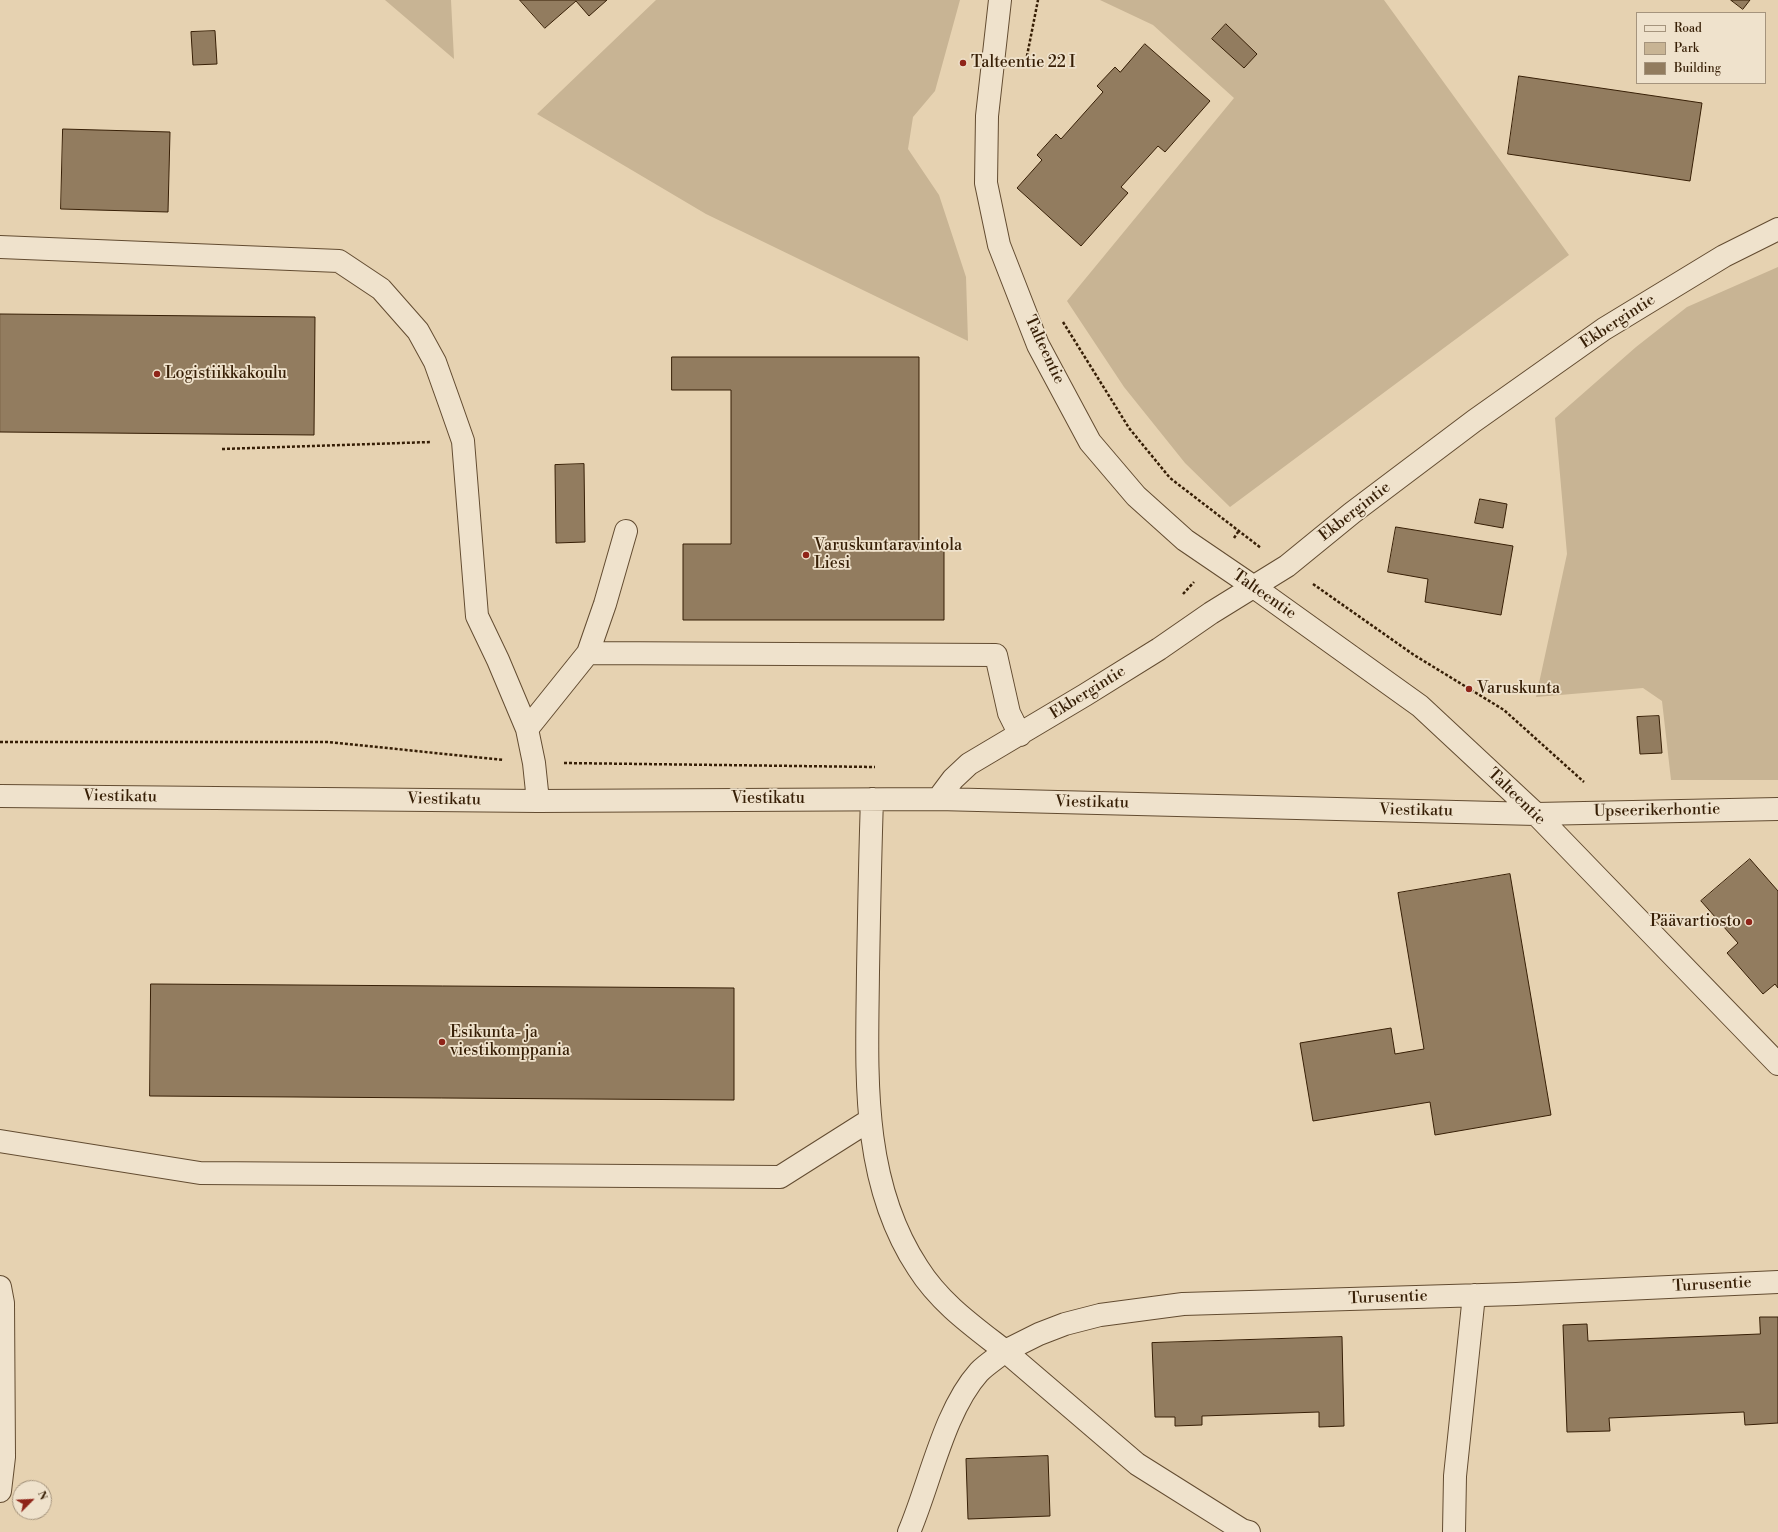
<!DOCTYPE html>
<meta charset="utf-8">
<style>
body{margin:0}
#map{position:relative;width:1778px;height:1532px;overflow:hidden;background:#e6d2b1;font-family:"Libre Bodoni",serif}
canvas{display:block}
.legend{position:absolute;left:1636px;top:12px;width:130px;height:72px;box-sizing:border-box;background:#efe2cc;border:1px solid #a5947d;margin:0;padding:5px 7px;list-style:none;font-size:12px;color:#371f06}
.legend li{display:flex;align-items:center;gap:8px;height:20px}
.legend b{width:20px;border:1px solid #a5947d}
.north{position:absolute;left:12px;top:1480px;width:40px;height:40px;box-sizing:border-box;background:#efe2cc;border:1px solid #a5947d;border-radius:50%;rotate:66deg;font-size:11px;font-weight:700;line-height:16px;text-align:center;color:#371f06}
.north::after{content:'';display:block;margin:auto;width:14px;height:18px;background:#8f2418;clip-path:polygon(50% 0,100% 100%,50% 72%,0 100%)}
</style>
<div id="map">
<canvas width="1778" height="1532"></canvas>
<ul class="legend">
<li><b style="height:5px;background:#efe2cc"></b>Road</li>
<li><b style="height:11px;background:#c8b494"></b>Park</li>
<li><b style="height:11px;background:#927c5f"></b>Building</li>
</ul>
<div class="north">N</div>
</div>
<script>
const c = document.querySelector('canvas').getContext('2d');
c.lineJoin = 'round';
function paint(path, color) { c.fillStyle = color; c.fill(path, 'evenodd'); }
function trace(path, color, width, dash) { c.strokeStyle = color; c.lineWidth = width; c.lineCap = dash ? 'butt' : 'round'; c.setLineDash(dash || []); c.stroke(path); }
function write(font, color, halo, rows, align = 'center') {
  c.font = font + ' "Libre Bodoni",serif'; c.lineWidth = 3.5; c.setLineDash([]); c.textBaseline = 'middle'; c.strokeStyle = halo; c.fillStyle = color; for (const [text, x, y, turn = 0] of rows) {
    c.save(); c.translate(x, y); c.rotate((+turn || 0) * Math.PI / 180); c.textAlign = isNaN(turn) ? turn : align; if (halo) c.strokeText(text, 0, 0); c.fillText(text, 0, 0); c.restore();
  }
}
const green = new Path2D(`
 M385 0H451L454 59Z
 M656 0H960L935 91 913 117 908 149 939 195 966 277 968 341 706 214 537 114Z
 M1100 0H1384L1569 255 1230 507 1185 463 1124 387 1067 301 1234 98 1153 25Z
 M1778 267V780H1671L1662 701 1643 688 1536 697 1567 554 1555 418 1636 347 1687 307Z`);
const building = new Path2D(`
 M520 0H607L589 16 576 1 545 28Z
 M1731 0H1750L1743 9Z
 M1226 24 1257 54 1244 68 1212 39Z
 M215 31 217 64 193 65 191 32Z
 M1145 44 1210 101 1165 152 1158 146 1121 187 1128 193 1081 246 1017 188 1042 160 1037 155 1056 134 1061 139 1103 92 1097 86 1115 67 1120 72Z
 M1519 76 1702 103 1690 181 1508 154Z
 M63 129 170 132 168 212 61 209Z
 M0 314 315 317 314 435 0 432Z
 M672 357H919V542H944V620H683V544H731V390H672Z
 M584 464 585 542 556 543 555 465Z
 M1480 499 1507 504 1503 528 1475 523Z
 M1396 527 1513 546 1501 615 1425 602 1428 579 1388 572Z
 M1659 716 1662 753 1640 754 1637 717Z
 M1750 859 1778 891V988L1775 984 1763 994 1727 953 1738 943 1701 901Z
 M1510 874 1551 1115 1435 1135 1430 1102 1313 1121 1300 1043 1391 1028 1395 1054 1424 1049 1398 893Z
 M151 984 734 988V1100L150 1096Z
 M1760 1317H1778V1423L1745 1425 1744 1412 1609 1418 1610 1431 1567 1432 1563 1325 1587 1324 1588 1341 1760 1334Z
 M1342 1337 1344 1426 1319 1427V1412L1202 1416V1425L1175 1426V1417H1155L1152 1343Z
 M1048 1456 1050 1516 968 1519 966 1459Z`);
const path = new Path2D(`
 M1025 66 1038 0
 M1063 322 1129 428 1170 478 1261 548
 M222 449 431 442
 M1234 538 1238 532
 M1313 584 1414 655 1504 710 1584 782
 M1183 594 1194 582
 M0 742H328L504 760
 M564 763 875 767`);
const minor = new Path2D(`
 M1000 0 987 116 986 183 999 245 1038 345 1090 442 1136 496 1185 540 1254 587 1420 706 1536 814 1778 1064
 M0 247 339 261 381 289 418 331 435 362 450 404 463 441 477 616 498 660 527 729 534 763 538 801
 M588 653 996 655 1009 713 1020 735
 M527 729 588 653 605 604 626 531
 M0 796 538 801 938 799 1536 814 1778 809
 M872 799C870 857 869 914 868 972 867 1072 860 1180 918 1268 940 1303 973 1326 1005 1351 997 1358 987 1364 979 1372 944 1411 930 1483 909 1532
 M938 799 953 779 969 764 1085 695 1159 649 1211 613 1287 566 1352 513 1474 421 1604 329 1724 256 1778 229
 M0 1141 200 1173 780 1177 870 1120
 M0 1287 3 1303 4 1457 0 1491
 M1249 1532 1242 1530 1137 1464 1005 1351 1039 1334 1065 1324 1100 1315 1183 1304 1516 1294 1778 1282
 M1454 1532 1455 1476 1474 1295`);
const markers = [
 [963,63,4,"#8f2418"],
 [157,374,4,"#8f2418"],
 [806,555,4,"#8f2418"],
 [1469,689,4,"#8f2418"],
 [1749,922,4,"#8f2418"],
 [442,1042,4,"#8f2418"]
];
const poiNames = [
 ["Talteentie 22 I",971,63],
 ["Logistiikkakoulu",165,374],
 ["Varuskuntaravintola",814,546],
 ["Liesi",814,564],
 ["Varuskunta",1477,689],
 ["Päävartiosto",1741,922,"right"],
 ["Esikunta- ja",450,1033],
 ["viestikomppania",450,1051]
];
const streetNames = [
 ["Ekbergintie",1618,322,-33],
 ["Talteentie",1044,350,65],
 ["Ekbergintie",1355,512,-38],
 ["Talteentie",1264,595,35],
 ["Ekbergintie",1088,693,-32],
 ["Viestikatu",120,797,1],
 ["Talteentie",1516,797,44],
 ["Viestikatu",768,799],
 ["Viestikatu",444,800,1],
 ["Viestikatu",1092,803,1],
 ["Viestikatu",1416,811,1],
 ["Upseerikerhontie",1657,811,-1],
 ["Turusentie",1712,1285,-3],
 ["Turusentie",1388,1298,-2]
];
paint(green, '#c8b494');
paint(building, '#927c5f');
trace(building, '#371f06', 1);
trace(minor, '#634c31', 24);
trace(path, '#371f06', 2.5, [3, 2]);
trace(minor, '#efe2cc', 22);
for (const [x, y, r, color] of markers) { const dot = new Path2D(); dot.arc(x, y, r, 0, 2 * Math.PI); c.fillStyle = color; c.fill(dot); trace(dot, '#efe2cc', 1.5); }
write('16px', '#371f06', '#efe2cc', poiNames, 'left');
write('16px', '#371f06', '#efe2cc', streetNames);
</script>
